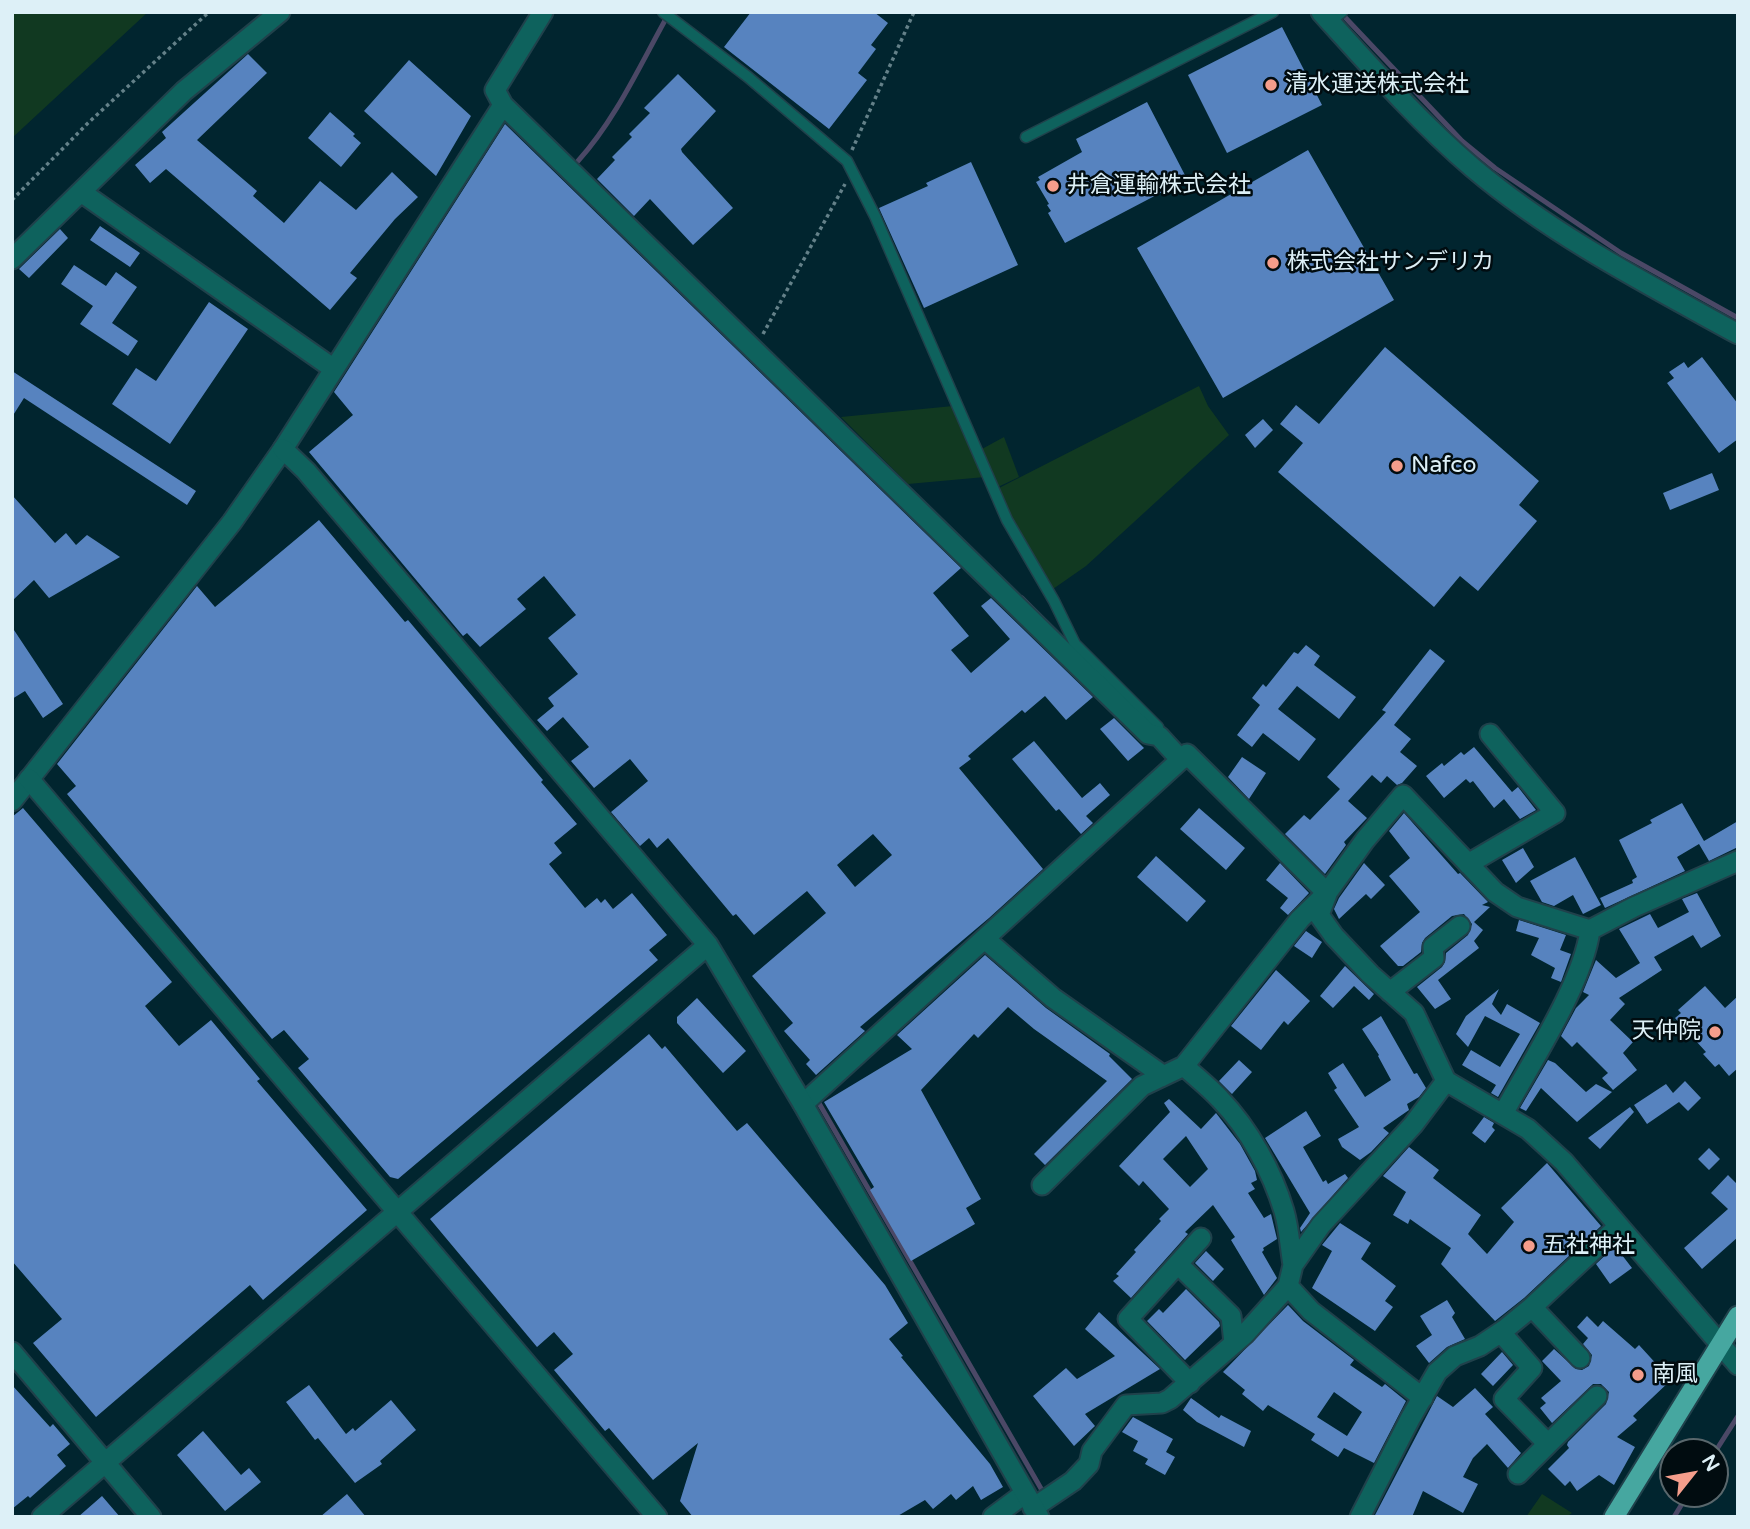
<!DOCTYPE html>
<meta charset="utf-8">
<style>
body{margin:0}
#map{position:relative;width:1750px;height:1529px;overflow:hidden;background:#01252f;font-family:"Varela Round",sans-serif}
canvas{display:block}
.frame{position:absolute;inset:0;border:14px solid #ddf0f7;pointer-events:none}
.north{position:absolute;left:1659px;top:1438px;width:70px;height:70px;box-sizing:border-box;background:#010c10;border:2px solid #59676c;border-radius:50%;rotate:59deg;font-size:19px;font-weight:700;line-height:28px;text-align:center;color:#ddf0f7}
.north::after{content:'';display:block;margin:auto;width:24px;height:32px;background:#f49d8b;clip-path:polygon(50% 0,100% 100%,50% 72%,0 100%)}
</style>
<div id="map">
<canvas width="1750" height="1529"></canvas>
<div class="frame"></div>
<div class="north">N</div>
</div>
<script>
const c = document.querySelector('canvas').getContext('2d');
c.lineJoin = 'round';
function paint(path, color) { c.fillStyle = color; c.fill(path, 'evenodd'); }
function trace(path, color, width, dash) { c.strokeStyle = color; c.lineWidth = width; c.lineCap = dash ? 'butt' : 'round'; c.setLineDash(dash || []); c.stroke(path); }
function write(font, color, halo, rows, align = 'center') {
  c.font = font + ' "Varela Round","Noto Sans JP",sans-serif'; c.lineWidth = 5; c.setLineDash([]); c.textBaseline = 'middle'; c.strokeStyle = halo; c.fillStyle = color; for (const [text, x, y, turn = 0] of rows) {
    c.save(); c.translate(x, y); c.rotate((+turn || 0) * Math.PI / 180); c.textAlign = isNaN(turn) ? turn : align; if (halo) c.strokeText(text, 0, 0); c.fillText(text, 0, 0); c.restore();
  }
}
const green = new Path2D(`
 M12 12H148L12 138Z
 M1199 386 1208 406 1229 435 1086 566 1053 589 1008 511 999 488Z
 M953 406 985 477 908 484 841 417Z
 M1004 437 1019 477 998 487 982 449Z
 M1542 1494 1572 1513 1566 1517H1526Z`);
const stream = new Path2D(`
 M1341 13 1462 141 1495 168 1621 253 1738 318
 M578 161C616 119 640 65 668 15
 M1022 598 1057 633
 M816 1098 1043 1492
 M1715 1452 1738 1416
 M1674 1517 1688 1494`);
const building = new Path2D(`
 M751 12H874L888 23 871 45 876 49 858 73 867 80 829 129 724 47Z
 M1282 27 1322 105 1227 153 1188 75Z
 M248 54 267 73 197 140 257 191 253 196 284 223 320 181 356 210 392 172 418 197 395 219 350 273 357 278 330 310 166 169 150 183 135 165 166 138 162 132Z
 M409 60 471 116 436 176 364 111Z
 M678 74 716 111 681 149 682 152 733 208 693 245 650 199 634 216 597 179 615 160 612 157 632 137 629 134 650 113 644 108Z
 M1147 102 1187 179 1065 243 1048 213 1051 211 1047 205 1049 204 1036 182 1040 180 1038 177 1082 152 1076 139Z
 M330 112 355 134 353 136 361 143 341 167 308 138Z
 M505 124 961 568 933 593 969 636 951 650 971 673 1010 639 981 606 991 598 1093 697 1066 720 1045 696 1025 713 1022 710 968 756 971 759 959 768 1043 869 989 918 860 1027 865 1031 816 1075 806 1064 810 1060 784 1031 793 1023 752 976 826 913 807 891 754 935 736 914 733 916 668 838 657 848 649 838 640 846 611 812 648 781 630 759 594 788 571 761 589 747 563 717 547 731 537 720 554 706 548 698 578 674 548 638 576 615 544 576 517 599 526 609 480 647 467 633 463 636 309 452 353 415 334 392ZM873 834 892 855 855 887 837 865Z
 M1308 150 1394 300 1223 398 1137 248Z
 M971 162 1018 265 924 308 879 208 928 186 926 183Z
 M100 226 140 253 130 267 90 240Z
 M60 229 68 238 29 278 19 269Z
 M74 265 106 286 116 272 137 287 112 323 138 341 128 356 80 324 93 306 61 284Z
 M209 302 248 329 170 444 112 404 136 368 156 381Z
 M1385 347 1539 481 1519 505 1537 521 1478 591 1460 576 1434 607 1278 472 1303 443 1280 424 1296 405 1319 424Z
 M1702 357 1738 404V439L1719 453 1667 383 1674 378 1669 372 1684 362 1688 368Z
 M12 371 196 491 187 505 24 398 12 417Z
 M1263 419 1273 430 1255 448 1245 435Z
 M1712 473 1719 490 1670 510 1663 493Z
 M12 495 55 543 66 533 76 545 87 535 120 557 49 598 34 580 12 601Z
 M319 520 405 622 408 620 543 780 541 782 577 824 554 843 562 853 549 864 585 908 597 898 601 903 605 899 613 909 632 893 667 935 649 950 658 960 398 1179 390 1177 298 1068 309 1059 284 1030 272 1039 67 794 76 786 57 764 197 586 215 607Z
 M12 627 63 704 43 718 25 691 12 699Z
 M1306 645 1320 656 1314 665 1356 697 1339 719 1297 686 1278 709 1316 739 1299 761 1263 733 1252 747 1237 735 1260 705 1252 698 1263 684 1266 687 1294 652 1298 654Z
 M1430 649 1445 661 1394 725 1411 739 1400 752 1417 766 1402 783 1397 785 1387 776 1381 783 1372 775 1348 801 1367 818 1344 842 1346 845 1325 874 1285 834 1304 815 1310 820 1340 789 1327 777 1386 712 1382 710Z
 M1114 718 1144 748 1128 761 1100 729Z
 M1034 741 1082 798 1100 783 1110 795 1086 816 1093 823 1081 834 1059 809 1056 811 1012 759Z
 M1474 747 1512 792 1518 787 1536 810 1520 819 1504 799 1494 808 1473 781 1470 783 1466 779 1444 798 1426 776 1442 763 1444 766 1461 752 1464 755Z
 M1242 757 1266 773 1249 799 1228 777Z
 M1682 803 1704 841 1738 821V847L1709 861 1699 844 1677 857 1685 871 1605 908 1600 898 1633 883 1632 880 1637 877 1619 840 1652 823 1650 820Z
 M23 808 172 982 145 1006 179 1046 211 1020 260 1079 257 1081 367 1210 263 1300 250 1285 96 1417 33 1343 62 1319 12 1261V817Z
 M1199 808 1245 848 1226 870 1180 829Z
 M1404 813 1458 874 1460 873 1488 902 1482 905 1490 907 1474 922 1483 930 1474 941 1479 948 1438 980 1451 999 1435 1009 1417 987 1442 967 1445 962 1446 953 1468 935 1472 924 1464 914 1452 916 1425 938 1422 943 1421 952 1403 966H1398L1380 946 1420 912 1389 876 1410 858 1389 831Z
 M1523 848 1534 867 1516 883 1502 860Z
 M1156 856 1206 901 1187 922 1137 877Z
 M1575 857 1601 905 1583 914 1573 895 1554 906 1542 902 1530 881Z
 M1280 863 1309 893 1288 915 1280 908 1288 898 1266 880Z
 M1364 863 1385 885 1371 899 1366 894 1339 919 1334 909 1339 898Z
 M1697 893 1721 936 1701 948 1693 935 1654 957 1662 970 1619 998 1625 1004 1610 1020 1633 1042 1623 1053 1637 1070 1613 1090 1602 1078 1608 1073 1577 1042 1572 1047 1561 1036 1576 1008 1589 995 1583 992 1596 960 1616 978 1640 963 1619 929 1650 914 1658 928 1689 912 1682 899Z
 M1519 920 1566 935 1560 950 1571 954 1561 982 1551 978 1555 968 1531 955 1539 938 1516 931Z
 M1306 931 1322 942 1312 958 1294 946Z
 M985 955 1046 1008 1110 1054 1109 1056 1132 1079 1045 1165 1034 1154 1107 1081 1034 1029 1008 1007 978 1038 974 1034 921 1090 981 1199 966 1208 975 1224 911 1261 870 1190 874 1187 824 1102 912 1049 897 1035Z
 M1345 966 1374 994 1369 1000 1354 986 1333 1008 1320 996Z
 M1276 970 1310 1001 1288 1025 1284 1021 1261 1050 1231 1026Z
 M1705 986 1725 1008 1738 996V1068L1729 1076 1719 1064 1715 1067 1703 1054 1706 1052 1675 1018 1681 1013 1678 1010Z
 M1499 989 1492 1004 1501 1015 1507 1004 1540 1023 1498 1097 1491 1093 1496 1085 1462 1065 1471 1050 1500 1067 1520 1034 1485 1016 1468 1047 1456 1034 1466 1016Z
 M697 998 746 1051 723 1073 677 1023V1017Z
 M1381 1016 1414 1074 1417 1073 1426 1088 1419 1097 1407 1104 1409 1110 1383 1128 1389 1133 1371 1152 1360 1160 1342 1147 1338 1139 1359 1127 1334 1090 1337 1088 1328 1073 1343 1063 1365 1097 1391 1080 1378 1056 1379 1055 1362 1029Z
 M649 1034 662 1049 665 1046 737 1131 747 1123 885 1285 908 1323 889 1339 903 1356 901 1357 990 1464 1003 1487 981 1500 973 1486 956 1500 951 1494 933 1509 925 1500 896 1517H693L680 1501 698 1443 653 1480 609 1428 605 1431 554 1370 573 1354 554 1332 537 1347 430 1219Z
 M1239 1060 1252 1072 1232 1094 1219 1081Z
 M1548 1060 1555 1063 1586 1092 1596 1084 1612 1092 1577 1122 1541 1088 1526 1111 1520 1108Z
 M1685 1081 1701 1098 1688 1111 1679 1102 1647 1124 1634 1105 1666 1084 1673 1093Z
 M1169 1099 1201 1129 1216 1113 1240 1144 1255 1171 1257 1180 1251 1183 1255 1189 1248 1193 1264 1218 1271 1214 1277 1239 1263 1248 1264 1250 1262 1252 1277 1278 1264 1295 1231 1240 1235 1237 1213 1205 1185 1232 1188 1234 1131 1298 1113 1281 1119 1276 1116 1274 1136 1252 1134 1250 1161 1221 1159 1219 1169 1209 1143 1181 1139 1186 1119 1166 1170 1112 1164 1103ZM1186 1136 1208 1169 1190 1187 1163 1159Z
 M1630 1107 1634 1112 1600 1149 1588 1138Z
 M1306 1111 1321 1136 1303 1147 1323 1182 1326 1180 1328 1184 1345 1174 1348 1178 1301 1232 1300 1228 1310 1213 1265 1138Z
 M1484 1117 1494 1123 1492 1127 1495 1130 1485 1143 1472 1133Z
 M1409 1147 1439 1170 1433 1178 1481 1215 1468 1234 1487 1254 1514 1222 1501 1208 1547 1163 1601 1226 1524 1298 1495 1321 1441 1264 1451 1248 1410 1219 1408 1224 1393 1215 1406 1192 1383 1176Z
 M1709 1148 1720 1159 1709 1170 1698 1159Z
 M1728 1175 1738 1185V1237L1702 1269 1684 1248 1728 1209 1711 1193Z
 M1340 1223 1371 1243 1361 1259 1396 1286 1385 1301 1393 1307 1375 1331 1312 1288 1332 1251 1322 1245Z
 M1615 1246 1632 1268 1610 1284 1596 1264Z
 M1206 1251 1224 1269 1213 1281 1195 1263Z
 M1186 1289 1219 1322 1220 1326 1185 1360 1147 1321 1159 1309 1163 1313Z
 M1447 1300 1455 1313 1452 1317 1465 1339 1447 1347 1429 1363 1416 1346 1432 1335 1420 1316Z
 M1288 1305 1303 1321 1354 1360 1350 1365 1382 1387 1385 1384 1406 1401 1374 1463 1344 1448 1338 1457 1311 1440 1315 1434 1268 1405 1263 1411 1242 1394 1245 1390 1223 1372ZM1334 1392 1362 1412 1347 1436 1317 1417Z
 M1099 1312 1160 1369 1085 1414 1095 1426 1074 1446 1033 1396 1066 1368 1077 1379 1115 1356 1085 1329Z
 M1587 1316 1598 1327 1603 1321 1635 1349 1639 1345 1671 1380 1633 1416 1637 1420 1617 1437 1635 1447 1614 1485 1599 1475 1577 1491 1570 1481 1565 1486 1548 1469 1569 1448 1567 1445 1568 1442 1606 1404 1609 1392 1601 1384H1593L1552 1423 1540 1408 1546 1403 1541 1398 1561 1381 1542 1361 1554 1349 1576 1369 1582 1370 1589 1366 1592 1355 1583 1344 1588 1338 1577 1327Z
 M1502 1352 1513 1365 1493 1386 1481 1374Z
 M12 1385 50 1427 53 1424 70 1444 57 1455 66 1466 30 1498 28 1496 12 1509Z
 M309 1385 346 1434 353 1428 355 1431 391 1400 416 1430 380 1461 382 1464 355 1483 318 1438 315 1440 286 1402Z
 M1475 1388 1493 1407 1485 1414 1521 1453 1508 1468 1487 1444 1473 1458 1463 1477 1478 1484 1463 1513 1423 1491 1412 1517H1374L1437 1396 1453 1407Z
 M1191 1398 1219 1418 1221 1415 1251 1431 1244 1447 1197 1422 1183 1410Z
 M1133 1417 1173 1439 1166 1452 1175 1457 1165 1475 1145 1464 1148 1459 1133 1451 1138 1441 1122 1432Z
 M203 1431 241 1475 249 1468 261 1482 225 1511 177 1455Z
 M347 1494 366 1517H320Z
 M102 1496 120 1517H78Z`);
const path = new Path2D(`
 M852 150 914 12
 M12 200 88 123 209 12
 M763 334 845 184`);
const service = new Path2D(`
 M663 12 748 77 847 161 875 216 1007 520 1054 601 1075 644 1158 727V736
 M1330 22 1342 12
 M1026 137 1273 12`);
const minor = new Path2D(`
 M503 105 1148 734 1159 736 1181 760
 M81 192 334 369
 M12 259 184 91 280 12
 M12 801 232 522 283 449 503 105 495 90 543 12
 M1468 864 1555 813 1490 734
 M1327 894 1319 915 1334 936 1370 974 1414 1013 1446 1081 1528 1129 1564 1162 1738 1365
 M985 939 1053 998 1158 1072 1161 1077
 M1390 992 1434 958 1433 947 1460 926
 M1184 1066C1196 1077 1209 1087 1220 1099 1249 1129 1272 1171 1284 1211 1289 1228 1290 1247 1293 1265
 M803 1104 1187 754 1327 893
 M1503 1114C1530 1064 1583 984 1590 930
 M1042 1185 1142 1086 1184 1066 1300 919 1327 893 1365 840 1403 795 1495 892 1517 907 1590 930 1634 907 1738 861
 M1178 1264 1231 1316 1234 1343
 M1288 1286 1311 1311 1423 1398
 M1532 1307 1580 1358
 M1504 1330V1336L1532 1368 1504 1399 1548 1444 1597 1396
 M1190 1383 1128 1319 1201 1238
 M1518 1474 1548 1444
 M1033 1508 1073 1481 1089 1464 1092 1451 1126 1405 1162 1403 1170 1399 1245 1334 1288 1286 1293 1265 1321 1225 1413 1125 1446 1081
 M993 1517 1024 1494
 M1360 1517 1410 1419 1437 1372 1455 1356 1480 1346 1504 1330 1532 1307 1619 1226`);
const tertiary = new Path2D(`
 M1321 12C1369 65 1418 121 1473 168 1552 235 1647 284 1738 334
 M283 449 306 471 708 945 803 1104 1039 1517
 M29 779 657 1517
 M12 1352 151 1517
 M42 1517 708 945`);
const trunk = new Path2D(`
 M1614 1517 1738 1316`);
const markers = [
 [1271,85,7,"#f49d8b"],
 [1053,186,7,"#f49d8b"],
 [1273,263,7,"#f49d8b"],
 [1397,466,7,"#f49d8b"],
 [1715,1032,7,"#f49d8b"],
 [1529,1246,7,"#f49d8b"],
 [1638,1375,7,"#f49d8b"]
];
const poiNames = [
 ["清水運送株式会社",1285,85],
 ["井倉運輸株式会社",1067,186],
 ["株式会社サンデリカ",1287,263],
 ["Nafco",1411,466],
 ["天仲院",1701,1032,"right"],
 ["五社神社",1543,1246],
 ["南風",1652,1375]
];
paint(green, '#113921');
trace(stream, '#4b4866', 5);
paint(building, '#5783bf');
trace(service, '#20414b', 13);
trace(minor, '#20414b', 23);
trace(tertiary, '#20414b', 23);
trace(trunk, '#20414b', 23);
trace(path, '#648189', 3.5, [3.5, 3.5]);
trace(service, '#0e625d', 10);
trace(minor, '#0e625d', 19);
trace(tertiary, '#0e625d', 19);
trace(trunk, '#46a7a0', 19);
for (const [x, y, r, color] of markers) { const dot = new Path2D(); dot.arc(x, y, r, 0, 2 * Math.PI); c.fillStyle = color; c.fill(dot); trace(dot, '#010c10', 2.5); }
write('23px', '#ddf0f7', '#010c10', poiNames, 'left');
</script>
